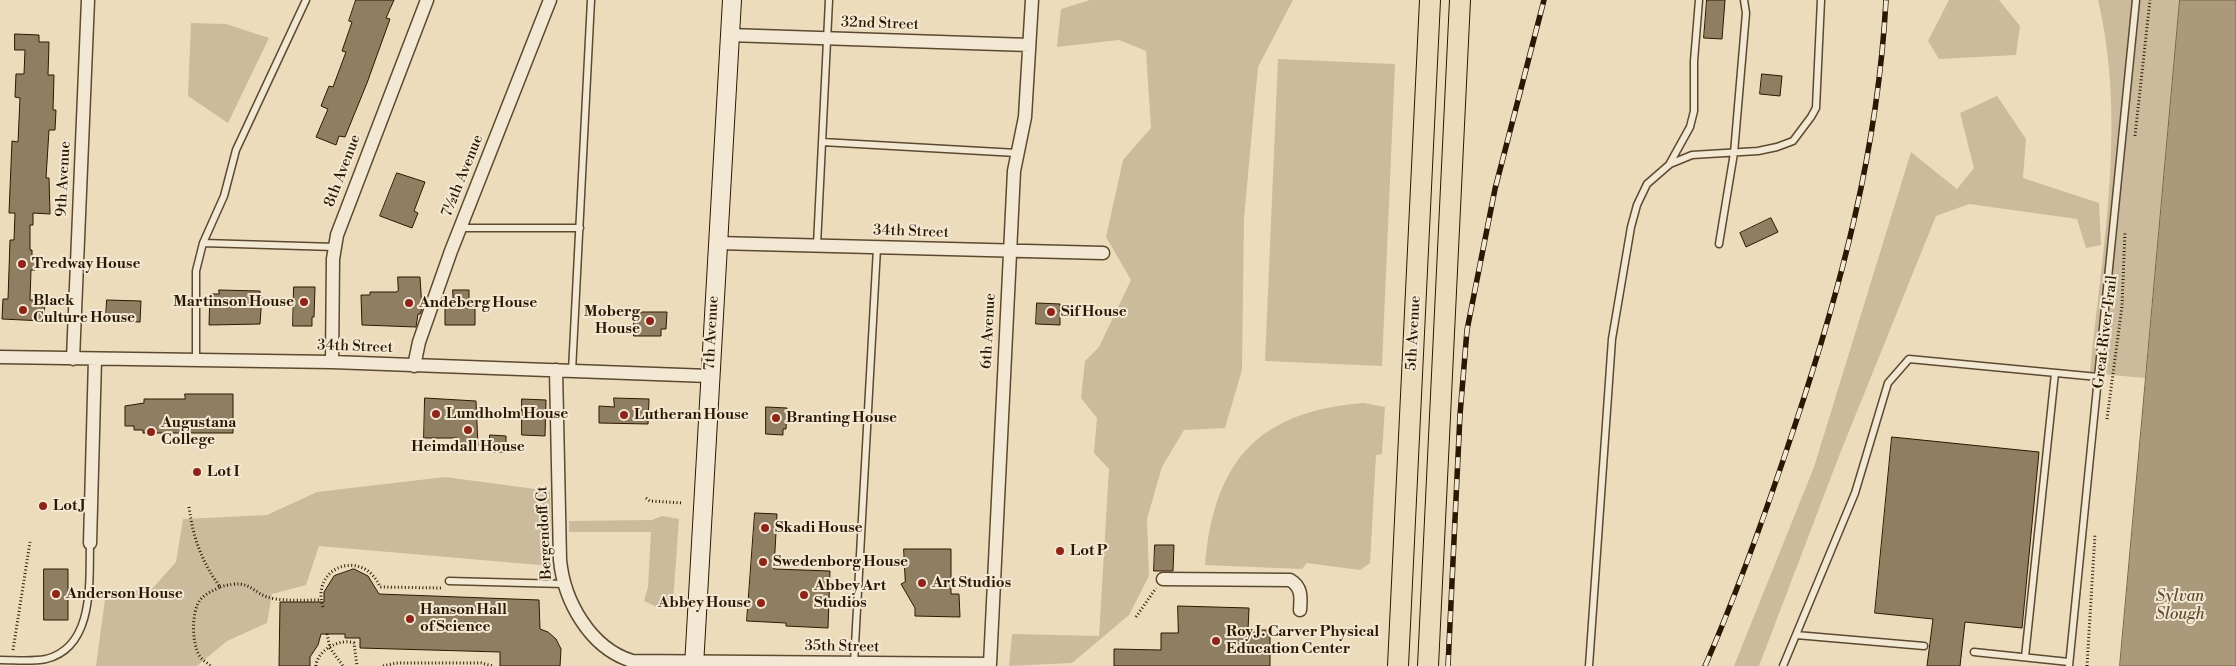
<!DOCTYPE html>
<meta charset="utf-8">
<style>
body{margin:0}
canvas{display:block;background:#ecdcbc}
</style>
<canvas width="2236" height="666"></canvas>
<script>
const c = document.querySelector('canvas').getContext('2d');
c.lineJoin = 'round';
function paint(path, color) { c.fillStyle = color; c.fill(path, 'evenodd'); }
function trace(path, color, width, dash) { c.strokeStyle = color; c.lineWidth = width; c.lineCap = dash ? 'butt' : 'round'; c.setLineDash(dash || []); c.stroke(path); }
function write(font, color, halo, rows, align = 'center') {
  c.font = font + ' "Libre Bodoni",serif'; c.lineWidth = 4; c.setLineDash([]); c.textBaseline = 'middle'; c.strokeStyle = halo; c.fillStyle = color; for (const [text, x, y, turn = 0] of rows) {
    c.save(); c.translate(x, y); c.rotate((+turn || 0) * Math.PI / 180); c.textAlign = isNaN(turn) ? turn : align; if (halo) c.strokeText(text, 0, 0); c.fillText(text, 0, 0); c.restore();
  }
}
const green = new Path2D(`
 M1090 0H1293L1258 67 1244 218 1242 370 1225 428 1184 430 1162 467 1147 519 1149 576 1129 615 1072 663 1009 666 1012 634 1099 636 1109 469 1094 453 1097 418 1081 398 1085 361 1099 347 1131 280 1106 237 1123 160 1151 128 1146 51 1119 40 1057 47 1061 9Z
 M1949 0H1999L2020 26 2016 55 1939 59 1928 41Z
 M2098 0H2180L2145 378 2090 373C2102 250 2127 123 2098 0Z
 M191 23 226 24 269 38 228 123 188 96Z
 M1278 59 1395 64 1382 366 1265 361Z
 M1997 96 2026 139 2023 178 2099 203 2101 245 2086 248 2077 219 1969 204 1936 216 1839 456 1759 666H1734L1814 467 1911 152 1957 189 1974 168 1960 113Z
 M1364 403 1385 407 1382 454 1376 455 1370 563 1360 570 1307 563 1302 569 1205 565C1214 461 1258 411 1364 403Z
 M445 477 550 491 551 566 319 546 306 585 272 594 267 623 227 641 197 666H96L106 592 151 590 176 562 183 519 267 515 317 492Z
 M662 516 679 519 673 602 659 608 644 601 648 587 651 532H569V521L652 520Z`);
const water = new Path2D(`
 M2180 0H2236V666H2120Z`);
const building = new Path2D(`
 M356 0H394L386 18 390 19 367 83 345 137 339 136 336 145 316 137 328 109 321 106 329 86 333 87 346 52 342 51 352 22 349 21Z
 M1707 0H1725L1722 39 1704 38Z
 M15 34 39 35V42H49L48 75H54L53 110H56L55 130H49L46 178H49L50 214 33 213V225H30V250H32V257H36L35 270H31L30 300H45L44 321 2 319 3 299H8L10 240H14L15 213H9L12 141 18 142 20 98 15 97 16 74H24L25 50H15Z
 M1762 74 1782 76 1780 96 1760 94Z
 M397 173 425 182 414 211 418 213 412 228 380 216Z
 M1771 218 1778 232 1746 247 1740 233Z
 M398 277H420L422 309 420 314H418L416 327 362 325 361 295H370V292H396L398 291Z
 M294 287H315L314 317H312V326H293Z
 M219 290 260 291V294L262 295 260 324 209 325 210 294H219Z
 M453 290H469V303H475V325H445V305H453Z
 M107 300 141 301 140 322 114 321V318L106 317Z
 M1037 303 1060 304V325L1036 324Z
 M634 312H667L666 329H661V336H634Z
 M185 394H233V433H143V430H134V426H125V406L144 403V399H185Z
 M425 398 476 401 478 446H463V443H457V438H424Z
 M614 398 649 399 648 424 599 423V406L614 407Z
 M522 399 546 400 545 436 522 435Z
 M766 407 787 408 786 429H783V435L766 434Z
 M490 435 506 436V452H489Z
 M1892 437 2039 452 2022 628 1965 622 1960 666H1927L1933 619 1875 613Z
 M755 513 777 514 774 569 830 571 828 628 786 626V623L747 621Z
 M1155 545H1174L1173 571H1154Z
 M904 549H951V594H959L960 617 915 616V608L901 584 905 582Z
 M44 569H68V620H44Z
 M354 569 368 576 379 594 539 600 540 629 548 632 556 639 561 649 560 666H500V652L360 648V638H345V634H321L318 645 310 657V666H279L280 602H324V592L334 576Z
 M1178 606 1249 608 1248 630H1270V666H1114V649L1161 650V633H1178Z`);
const path = new Path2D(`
 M2135 136 2150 0
 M2107 419 2122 306 2125 231
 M646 498 650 501 683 503
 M189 507C193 538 202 562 220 587 213 591 206 593 200 600 191 613 192 642 199 655 202 660 207 663 211 666
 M220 587C255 577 249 595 276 599 291 601 306 600 321 600
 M323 607C310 566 364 548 380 587L442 588
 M1136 617 1156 588
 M327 634 330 648 343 666
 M13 650 30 542
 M316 666C317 650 340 638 354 643L357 666
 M383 666 396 663H481L493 666
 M2087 666 2095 534`);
const lane = new Path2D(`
 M306 0 236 150 224 196 203 243 335 247
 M822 142 1017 153
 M1670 163 1690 127 1694 111V61L1699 0
 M460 228H580
 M1719 244 1734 153 1746 13 1744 0
 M817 245 829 0
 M196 360V271L203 243
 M572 371 591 0
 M449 581 564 584
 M1796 635 1924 646
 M1974 652 2069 662
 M2025 657 2055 373
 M0 660C15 660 31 662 46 659 95 647 89 581 90 543
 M854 663 877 248
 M1589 666 1612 339 1631 227 1637 205 1647 184 1670 164 1692 155 1758 151 1777 147 1793 141 1811 117 1816 108 1821 0
 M1783 666 1855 493 1888 383 1909 359 2098 377
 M2069 666 2136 0`);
const street = new Path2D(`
 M729 35 1029 45
 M717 243 1103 253
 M0 357 332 362 709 376
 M73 359 88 0
 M332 362 333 259 337 235 427 0
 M414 366 419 342 451 251 550 0
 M556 370 560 560C564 601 590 648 632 661L990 664 1014 171 1025 117 1032 0
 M90 543 95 359
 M1163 579 1290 580C1302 587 1301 597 1300 610`);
const secondary = new Path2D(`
 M694 666 732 0`);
const primary = new Path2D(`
 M1398 666 1430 0
 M1428 666 1460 0`);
const rail = new Path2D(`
 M1448 666 1460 415 1467 330 1495 189 1544 0
 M1705 666C1739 589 1767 509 1794 428 1841 288 1878 149 1886 0`);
const markers = [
 [22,264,5,"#8f2418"],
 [304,302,5,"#8f2418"],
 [409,303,5,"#8f2418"],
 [23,310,5,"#8f2418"],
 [1051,312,5,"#8f2418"],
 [650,321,5,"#8f2418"],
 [436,414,5,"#8f2418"],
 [624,415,5,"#8f2418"],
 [776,418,5,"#8f2418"],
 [468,430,5,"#8f2418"],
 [151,432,5,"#8f2418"],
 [197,472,5,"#8f2418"],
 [43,506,5,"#8f2418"],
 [765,528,5,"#8f2418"],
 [1060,551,5,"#8f2418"],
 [763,562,5,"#8f2418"],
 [922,583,5,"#8f2418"],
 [56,594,5,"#8f2418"],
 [804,595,5,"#8f2418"],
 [761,603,5,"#8f2418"],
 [410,619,5,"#8f2418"],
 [1216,641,5,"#8f2418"]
];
const streetNames = [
 ["32nd Street",880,24,2],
 ["8th Avenue",343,171,-69],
 ["7½th Avenue",463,176,-68],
 ["9th Avenue",64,179,-87],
 ["34th Street",911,232,2],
 ["6th Avenue",989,331,-87],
 ["Great River Trail",2106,332,-83],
 ["7th Avenue",712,333,-87],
 ["5th Avenue",1414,333,-87],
 ["34th Street",355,347,2],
 ["Bergendoff Ct",545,533,-93],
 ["35th Street",842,647,1]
];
const poiNames = [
 ["Tredway House",32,264],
 ["Black",33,301],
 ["Culture House",33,318],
 ["Martinson House",294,302,"right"],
 ["Andeberg House",419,303],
 ["Moberg",640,312,"right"],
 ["House",640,329,"right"],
 ["Sif House",1061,312],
 ["Lundholm House",446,414],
 ["Lutheran House",634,415],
 ["Branting House",786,418],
 ["Augustana",161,423],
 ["College",161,440],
 ["Heimdall House",468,447,"center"],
 ["Lot I",207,472],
 ["Lot J",53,506],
 ["Skadi House",775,528],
 ["Lot P",1070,551],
 ["Swedenborg House",773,562],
 ["Art Studios",932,583],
 ["Abbey Art",814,586],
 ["Studios",814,603],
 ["Anderson House",66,594],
 ["Abbey House",751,603,"right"],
 ["Hanson Hall",420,610],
 ["of Science",420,627],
 ["Roy J. Carver Physical",1226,632],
 ["Education Center",1226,649]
];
const waterNames = [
 ["Sylvan",2180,597],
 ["Slough",2180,615]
];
paint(green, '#cbbb9c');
paint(water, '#ab997c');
trace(water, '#78654a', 1);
paint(building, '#907e62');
trace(building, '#2c1800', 1);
trace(lane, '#5c492f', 9);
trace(street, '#5c492f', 15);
trace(secondary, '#2c1800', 20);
trace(primary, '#2c1800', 22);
trace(path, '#2c1800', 3, [1, 2.5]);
trace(lane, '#f3e8d3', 6);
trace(street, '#f3e8d3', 12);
trace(secondary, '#f3e8d3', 18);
trace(primary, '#ecdcbc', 20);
trace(rail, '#2c1800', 5.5);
trace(rail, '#f3e8d3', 4, [11]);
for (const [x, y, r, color] of markers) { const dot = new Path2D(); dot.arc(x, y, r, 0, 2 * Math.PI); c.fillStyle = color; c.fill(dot); trace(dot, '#f3e8d3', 2); }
write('15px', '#2c1800', '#f3e8d3', streetNames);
write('bold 15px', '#2c1800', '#f3e8d3', poiNames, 'left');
write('italic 16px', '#5f4c32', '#f3e8d3', waterNames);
</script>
